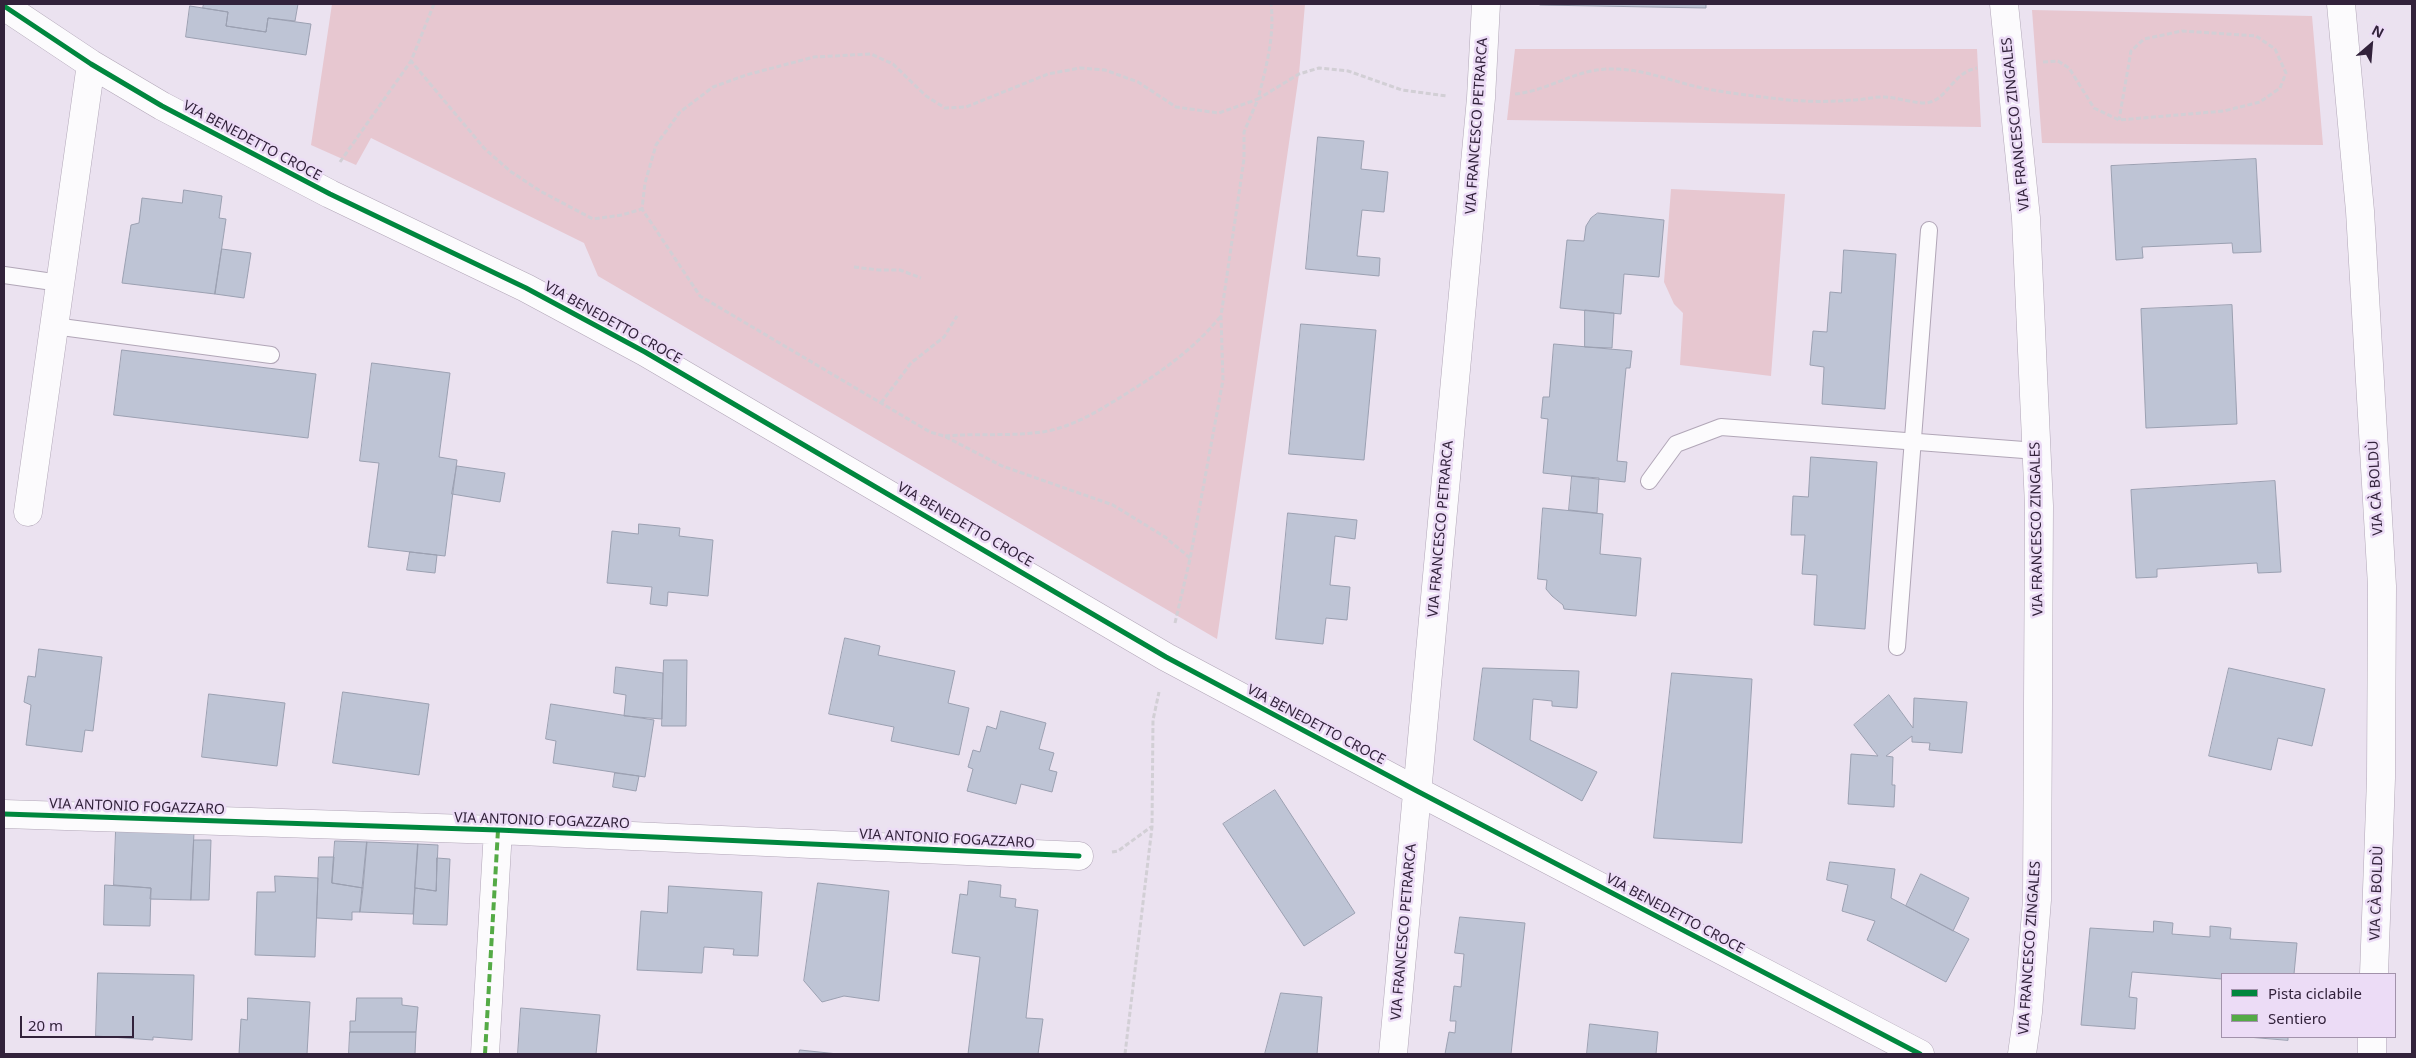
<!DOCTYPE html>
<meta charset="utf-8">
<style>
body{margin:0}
#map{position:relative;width:2416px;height:1058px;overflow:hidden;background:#ebe2f0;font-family:"Noto Sans",sans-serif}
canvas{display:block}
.frame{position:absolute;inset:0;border:5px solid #32223b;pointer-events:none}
.legend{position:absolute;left:2221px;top:973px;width:175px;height:65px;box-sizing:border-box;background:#ecdcf6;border:1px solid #a292ab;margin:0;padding:6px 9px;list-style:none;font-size:15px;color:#32223b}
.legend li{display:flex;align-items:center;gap:10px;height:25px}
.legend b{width:25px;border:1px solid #a292ab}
.north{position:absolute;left:2346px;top:20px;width:50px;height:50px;-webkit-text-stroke:4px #ecdcf6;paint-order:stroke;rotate:27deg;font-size:14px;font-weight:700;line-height:20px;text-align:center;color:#32223b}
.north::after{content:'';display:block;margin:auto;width:18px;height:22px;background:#32223b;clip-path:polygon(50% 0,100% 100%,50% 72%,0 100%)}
.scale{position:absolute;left:20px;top:1016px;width:114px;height:22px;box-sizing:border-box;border:2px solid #32223b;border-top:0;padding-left:6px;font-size:15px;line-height:18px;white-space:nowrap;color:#32223b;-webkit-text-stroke:4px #ecdcf6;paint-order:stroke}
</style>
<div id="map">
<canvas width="2416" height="1058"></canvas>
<div class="frame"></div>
<ul class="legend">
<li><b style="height:6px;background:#00873e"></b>Pista ciclabile</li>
<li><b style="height:6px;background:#54aa46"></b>Sentiero</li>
</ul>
<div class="north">N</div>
<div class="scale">20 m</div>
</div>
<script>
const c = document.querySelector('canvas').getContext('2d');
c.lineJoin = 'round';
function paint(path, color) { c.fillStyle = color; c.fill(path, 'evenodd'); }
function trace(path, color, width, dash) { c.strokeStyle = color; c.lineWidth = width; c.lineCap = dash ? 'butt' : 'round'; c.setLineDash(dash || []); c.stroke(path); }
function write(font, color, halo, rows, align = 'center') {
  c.font = font + ' "Noto Sans",sans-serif'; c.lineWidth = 5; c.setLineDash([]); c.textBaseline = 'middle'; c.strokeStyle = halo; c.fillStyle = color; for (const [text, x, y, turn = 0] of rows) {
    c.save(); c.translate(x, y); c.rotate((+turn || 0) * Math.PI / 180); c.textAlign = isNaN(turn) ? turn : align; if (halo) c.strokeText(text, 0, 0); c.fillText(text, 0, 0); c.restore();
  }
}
const green = new Path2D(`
 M332 4H1305L1299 74 1217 639 598 276 584 243 371 138 356 165 311 145Z
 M2032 10 2312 16 2323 145 2042 143Z
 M1515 49H1977L1981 127 1507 120Z
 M1671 189 1785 194 1771 376 1680 365 1683 313 1674 304 1664 282Z`);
const building = new Path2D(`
 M204 4H298L295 21 268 18 266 32 226 26 228 12 203 8Z
 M1540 4H1706V8L1540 5Z
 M190 6 228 12 226 26 266 32 268 18 311 24 306 55 186 37Z
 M1318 137 1364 141 1361 169 1388 172 1384 212 1362 210 1357 256 1380 258 1379 276 1306 269Z
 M2256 159 2261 252 2233 253 2232 243 2142 247 2143 258 2116 260 2111 166Z
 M184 190 222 196 219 218 226 219 215 294 122 283 131 225 139 223 142 198 182 203Z
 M1598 213 1664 220 1659 277 1624 274 1621 314 1560 308 1567 240 1584 241 1586 226 1591 218Z
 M222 249 251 253 244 298 215 294Z
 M1844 250 1896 254 1885 409 1822 404 1824 367 1810 365 1813 331 1827 332 1830 292 1841 293Z
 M2232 305 2237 424 2146 428 2141 309Z
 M1585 310 1614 313 1612 348 1585 347Z
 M1301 324 1376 330 1364 460 1289 454Z
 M1554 344 1632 351 1630 368H1626L1617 461 1627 462 1625 482 1543 473 1548 419 1541 418 1543 397H1549Z
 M122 350 316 374 308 438 114 415Z
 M372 363 450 373 439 457 457 460 445 556 368 547 379 463 360 461Z
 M1811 457 1877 462 1865 629 1814 625 1817 575 1802 574 1805 535H1791L1793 496 1808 497Z
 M457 466 505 473 500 502 452 494Z
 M1572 476 1599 478 1597 513 1569 510Z
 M2275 481 2281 572 2258 573 2257 563 2157 569V577L2136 578 2131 490Z
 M1543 508 1603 514 1600 554 1641 558 1636 616 1564 609 1563 605 1552 596 1546 589 1547 580 1538 579Z
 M1288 513 1357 520 1355 539 1335 536 1330 585 1350 587 1347 620 1326 618 1323 644 1276 639Z
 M639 524 680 528 679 536 713 540 708 596 668 592 667 606 650 604 652 587 607 583 612 531 638 534Z
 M410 552 437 555 435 573 407 570Z
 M845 638 880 646 878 655 955 671 948 703 969 708 959 755 891 741 894 727 829 714Z
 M39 649 102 657 93 731 85 730 82 752 26 745 31 705 24 702 28 676 35 677Z
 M664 660H687L686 726H662Z
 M616 667 663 673 662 719 624 716 626 695 614 693Z
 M1483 668 1579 671 1577 708 1552 706V701L1533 699 1530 740 1597 772 1582 801 1474 740Z
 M2229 668 2325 689 2312 746 2278 738 2271 770 2209 756Z
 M1672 673 1752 679 1742 843 1654 838Z
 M343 692 429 704 419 775 333 763Z
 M209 694 285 703 277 766 202 757Z
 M1889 695 1913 728 1914 698 1967 702 1962 753 1929 750 1930 743 1912 742V736L1886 756 1893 757 1892 785H1895L1894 807 1848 804 1851 754 1878 756 1854 725Z
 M551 704 654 720 645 777 553 763 556 741 546 739Z
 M1001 711 1046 723 1039 749 1054 753 1049 770 1057 772 1052 792 1021 784 1016 804 967 791 973 769 968 767 973 750 980 752 987 726 996 729Z
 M615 773 639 776 636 791 613 787Z
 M1275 790 1355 913 1304 946 1223 824Z
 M116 830 194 832 191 900 150 899 151 888 114 885Z
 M194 840H211L209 900H191Z
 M335 841 367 842 363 888 332 883Z
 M367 842 418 844 413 914 360 912Z
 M418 844 438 845 436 891 415 888Z
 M319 857H334L332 883 363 888 360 912H352V920L317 918Z
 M437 858 450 859 447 925 413 924 415 888 436 891Z
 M1830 862 1895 869 1891 898 1969 939 1946 982 1867 940 1875 921 1842 911 1848 885 1827 880Z
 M1921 874 1969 898 1953 931 1906 906Z
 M275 876 318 878 315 957 255 955 257 892H275Z
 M969 881 1001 885 1000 897 1016 899 1015 907 1038 910 1026 1018 1043 1019 1038 1054H968L980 957 952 953 960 894 967 895Z
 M818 883 889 891 879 1001 844 996 822 1002 804 981Z
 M105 885 151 888 150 926 104 925Z
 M669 886 762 892 758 956 733 955 734 949 704 947 702 973 637 970 641 911 667 913Z
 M1460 917 1525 923 1511 1054H1445L1449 1032 1455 1033 1456 1021H1450L1454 986 1461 987 1464 954 1455 953Z
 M2154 921 2173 923 2172 934 2210 937V926L2231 928 2230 939 2297 943 2294 974H2222V979L2132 972 2129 997 2137 998 2135 1029 2081 1025 2090 928 2153 932Z
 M98 973 194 975 192 1040 153 1037V1040L96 1036Z
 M1281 993 1322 997 1317 1054H1265Z
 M248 998 310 1002 307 1054H239L241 1019 247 1020Z
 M357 998H402V1005L418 1007 416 1032H350V1021H355Z
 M521 1008 600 1015 596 1054H518Z
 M1590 1024 1658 1032 1656 1054H1587Z
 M350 1032H416L415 1054H349Z
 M2248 1037H2288V1040Z
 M800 1050 838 1054H799Z`);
const path = new Path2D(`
 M434 4 411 61 484 148 510 171 540 191 593 219 622 215 642 209
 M2043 62 2058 61 2069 68 2094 108 2119 120 2224 111 2260 102 2280 88 2286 73 2275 49 2256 36 2182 31 2144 39 2131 51 2119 120
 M1515 94C1548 91 1576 69 1609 69 1641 68 1671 81 1702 88 1727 93 1754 96 1780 99 1804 102 1828 102 1852 100 1862 100 1872 97 1882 97 1896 97 1909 102 1923 103 1946 104 1951 73 1977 68
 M340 162 411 61
 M854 267 879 270H900L921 278
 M881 403 911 363 944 337 957 316
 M945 436C980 433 1014 437 1048 431 1076 425 1100 410 1124 395 1161 372 1193 350 1221 316
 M1190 558 1165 537 1113 505 1002 466 944 436 930 432 700 296 642 209 645 183 656 145 680 112 713 87 746 75 814 57 871 54 893 64 926 96 945 108 966 107 1048 74 1080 68 1105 70 1138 82 1176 107 1219 113 1258 99C1266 68 1275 35 1271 4
 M1175 623 1190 559 1223 380 1221 316 1244 159V132L1258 99 1299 74 1319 68 1348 71 1402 90 1447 96
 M1112 852 1118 851 1151 827
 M1125 1054 1152 827 1153 720 1159 692`);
const service = new Path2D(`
 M4 275 60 283
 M54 326 271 355
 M1649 481 1676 444 1721 427 2037 451
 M1897 647 1929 230`);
const minor = new Path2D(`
 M2004 4 2026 218 2039 506 2037 900 2028 1012 2022 1054
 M2341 4 2360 211 2382 586 2381 778 2374 974
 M4 6 91 64 162 106 330 194 526 288 645 352 1166 657 1417 791 1920 1054
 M28 512 91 64
 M4 814 498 830 1079 856
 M485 1054 498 830
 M1393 1054 1481 98 1486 4
 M2372 1054V1037`);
const quiet = new Path2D(`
 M485 1054 498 830`);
const cycleway = new Path2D(`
 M4 6 91 64 162 106 330 194 526 288 645 352 1166 657 1417 791 1920 1054
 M4 814 498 830 1079 856`);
const streetNames = [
 ["VIA FRANCESCO ZINGALES",2016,124,-96],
 ["VIA FRANCESCO PETRARCA",1477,126,-86],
 ["VIA BENEDETTO CROCE",252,141,28],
 ["VIA BENEDETTO CROCE",613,323,29],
 ["VIA CÀ BOLDÙ",2376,488,-93],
 ["VIA BENEDETTO CROCE",965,525,30],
 ["VIA FRANCESCO PETRARCA",1441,529,-85],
 ["VIA FRANCESCO ZINGALES",2037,529,-91],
 ["VIA BENEDETTO CROCE",1316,725,28],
 ["VIA ANTONIO FOGAZZARO",137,807,2],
 ["VIA ANTONIO FOGAZZARO",542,821,2],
 ["VIA ANTONIO FOGAZZARO",947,839,3],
 ["VIA CÀ BOLDÙ",2377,893,-88],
 ["VIA BENEDETTO CROCE",1675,914,28],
 ["VIA FRANCESCO PETRARCA",1404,932,-85],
 ["VIA FRANCESCO ZINGALES",2030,948,-86]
];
paint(green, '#e7c7d0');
paint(building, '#bec4d5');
trace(building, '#9ba0b1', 1);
trace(service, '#b1a6b7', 18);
trace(minor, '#b1a6b7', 29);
trace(path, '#d2cfd5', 3, [5, 2.5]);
trace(service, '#fcfbfd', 16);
trace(minor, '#fcfbfd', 28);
trace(quiet, '#54aa46', 4, [8, 4]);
trace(cycleway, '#00873e', 5);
write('14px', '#32223b', '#ecdcf6', streetNames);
</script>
